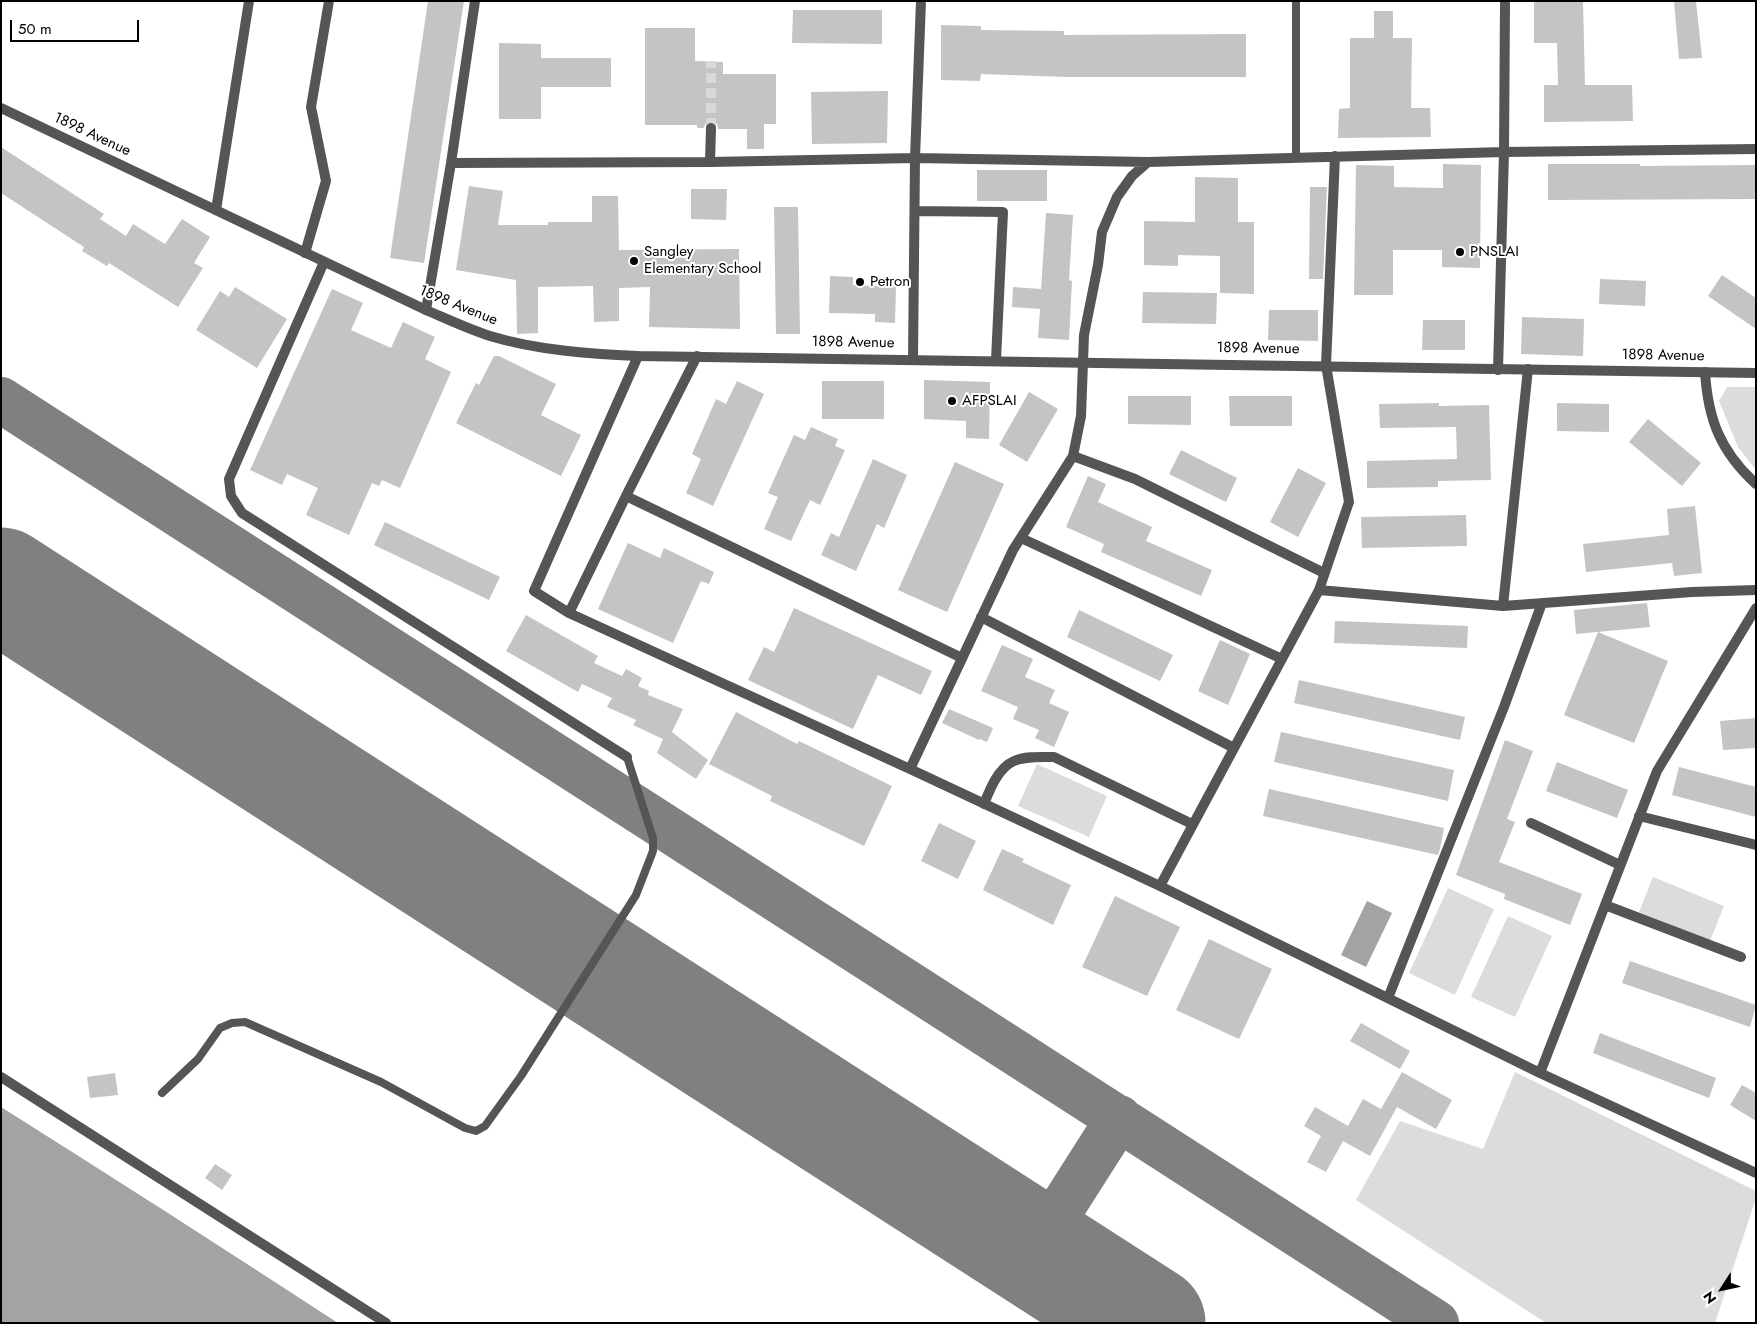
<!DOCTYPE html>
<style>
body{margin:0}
#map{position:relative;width:1757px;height:1324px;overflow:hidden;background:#fff;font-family:Jost,sans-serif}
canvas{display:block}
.frame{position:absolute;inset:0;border:2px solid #000;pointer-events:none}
.north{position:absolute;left:1697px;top:1264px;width:50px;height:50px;-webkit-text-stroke:4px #fff;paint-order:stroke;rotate:235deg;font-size:14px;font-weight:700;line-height:20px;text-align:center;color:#000}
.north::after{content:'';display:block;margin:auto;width:18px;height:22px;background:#000;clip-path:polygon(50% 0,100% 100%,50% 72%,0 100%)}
.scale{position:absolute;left:10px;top:20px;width:129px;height:22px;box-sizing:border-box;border:2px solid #000;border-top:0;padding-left:6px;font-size:15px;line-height:18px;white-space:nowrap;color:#000;-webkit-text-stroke:4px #fff;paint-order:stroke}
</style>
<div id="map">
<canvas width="1757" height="1324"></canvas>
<div class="frame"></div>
<div class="north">N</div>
<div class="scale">50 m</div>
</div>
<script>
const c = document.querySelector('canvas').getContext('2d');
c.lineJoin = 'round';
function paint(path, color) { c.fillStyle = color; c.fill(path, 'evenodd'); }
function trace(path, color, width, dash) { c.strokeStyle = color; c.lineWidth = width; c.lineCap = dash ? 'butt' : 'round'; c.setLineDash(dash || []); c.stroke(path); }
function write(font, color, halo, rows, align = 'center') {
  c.font = font + ' Jost,sans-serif'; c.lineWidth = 4; c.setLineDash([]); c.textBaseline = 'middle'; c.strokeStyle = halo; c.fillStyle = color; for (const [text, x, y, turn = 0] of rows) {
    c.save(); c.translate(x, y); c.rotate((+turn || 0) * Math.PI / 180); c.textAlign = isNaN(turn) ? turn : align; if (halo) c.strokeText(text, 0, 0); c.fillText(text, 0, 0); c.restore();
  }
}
const green = new Path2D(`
 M1727 387H1756V470L1738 447 1719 401Z
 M1037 764 1107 796 1089 837 1018 806Z
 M1653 877 1724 906 1710 941 1639 912Z
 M1448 888 1494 909 1455 995 1409 973Z
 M1508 916 1552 936 1515 1017 1471 997Z
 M1515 1072 1756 1191V1198L1715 1323H1546L1356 1200 1400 1121 1483 1149Z`);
const water = new Path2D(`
 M1367 901 1392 913 1366 967 1341 955Z
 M1 1107C114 1178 226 1250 338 1323H1Z`);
const taxiway = new Path2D(`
 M1 400 1436 1323
 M1035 1250 1119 1118`);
const runway = new Path2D(`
 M1 585 1148 1323`);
const building = new Path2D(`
 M428 1H464L424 263 390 258Z
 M1534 1H1583L1585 85H1632L1633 121 1544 122V85H1558L1557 43H1534Z
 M1674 1H1696L1702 58 1679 59Z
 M793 10H882V44L792 43Z
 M1374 11H1393V38H1412L1411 108H1430L1431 137 1338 138 1339 109 1350 108V38H1374Z
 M941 25 981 26V30L1064 31V35L1246 34V77H1068L981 74 980 81 941 80Z
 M645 28H695V61L723 62V74H776V124H764V149H747V129H718L717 124 712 121 705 124 704 128H697V125H645Z
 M499 43 541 44V58H611V87H541V119H499Z
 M888 91 887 143 812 144 811 92Z
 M1 147 104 214 100 219 126 236 133 224 165 244 182 219 210 237 194 263 203 268 178 307 109 263 107 266 82 251 84 247 1 193Z
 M1443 164 1481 165 1480 268 1442 267V250H1393V295H1354L1356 165 1394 166V187L1443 188Z
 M1548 164H1640V166L1756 165V199L1548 200Z
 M977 170H1047V201H977Z
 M1195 177 1238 178V222H1254V294L1220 293V256L1178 255V266L1144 265V221L1195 222Z
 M469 186 503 191 498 225H548V222H592V196H618L619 250 739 249 740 329 649 327 650 287 619 288V321L594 322 593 286 538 287V333L517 334 516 280 456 270Z
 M1310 187H1327L1323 279H1309Z
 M691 189H727L726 220 691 219Z
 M774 207H798L800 334H776Z
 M1046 213 1073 215 1069 280 1072 281 1069 340 1038 338 1040 309 1012 307 1013 287 1041 289Z
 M1722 275 1756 298V329L1708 296Z
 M830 276 853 277V285L896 287 895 323 875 322V314L829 313Z
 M1600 279 1646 281 1645 306 1599 304Z
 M235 287 287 319 257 368 196 330 220 291 229 297Z
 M332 289 363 303 351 330 391 348 403 322 435 337 425 359 451 372 400 488 382 480 379 486 372 483 349 535 306 515 318 488 287 474 282 485 250 470Z
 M1143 292 1217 293 1216 324 1142 323Z
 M1269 310H1318V341L1268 340Z
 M1522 317 1584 319 1583 356 1521 354Z
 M1423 320H1465V350H1422Z
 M494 356H499L556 384 541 415 581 435 561 476 456 423 476 383 479 385Z
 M924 380 990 382 989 439 966 438V421L924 419Z
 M737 381 764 394 713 506 686 493 701 459 692 454 716 399 726 404Z
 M822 381H884V419H822Z
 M1029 392 1058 409 1027 462 999 445Z
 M1128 396H1191V425L1128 424Z
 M1229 396H1292V426H1230Z
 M1439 403V406L1489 405 1491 480 1438 481V487L1367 488V461L1457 459 1456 427 1380 428 1379 404Z
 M1557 403 1609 404V432L1557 431Z
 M1648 419 1701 463 1682 486 1629 442Z
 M811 427 838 439 835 446 845 450 820 505 810 500 791 541 764 529 778 497 768 493 794 435 805 440Z
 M1181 450 1237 478 1226 502 1169 474Z
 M873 459 907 475 884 528 877 524 856 571 821 555 831 533 839 537Z
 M955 462 1004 484 947 612 898 590Z
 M1298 468 1326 483 1298 537 1270 522Z
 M1088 476 1106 484 1098 502 1152 527 1146 541 1212 570 1201 596 1101 552 1104 544 1066 527Z
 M1695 506 1702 573 1674 576 1672 563 1586 572 1583 544 1669 535 1667 509Z
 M1466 515 1467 546 1362 548 1361 517Z
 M385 522 500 577 489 600 374 545Z
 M628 543 660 558 664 548 714 572 709 584 701 581 673 643 598 609Z
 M1647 603 1650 627 1576 634 1574 610Z
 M794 608 932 671 921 695 878 675 853 729 748 680 764 647 774 652Z
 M1079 610 1173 655 1160 681 1067 637Z
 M526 615 598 656 594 663 622 676 626 669 642 678 638 686 649 691 648 695 683 709 672 732 708 760 696 779 657 753 663 739 633 725 636 720 607 707 612 698 582 684 578 692 506 651Z
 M1335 621 1468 626 1467 648 1334 643Z
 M1598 632 1668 661 1634 743 1564 715Z
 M1220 640 1250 654 1228 705 1198 691Z
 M1002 645 1033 659 1025 677 1055 690 1049 703 1069 712 1054 747 1035 738 1039 730 1013 719 1018 707 981 691Z
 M1299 680 1465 717 1460 740 1294 703Z
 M949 709 993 728 987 742 980 739 979 740 942 723Z
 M736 712 797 744 799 741 892 786 864 846 770 801 772 796 709 764Z
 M1756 718V748L1723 750 1720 721Z
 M1281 732 1454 770 1448 801 1274 762Z
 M1505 740 1533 751 1507 819 1515 822 1499 862 1582 894 1570 925 1504 899 1505 894 1456 875Z
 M1557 762 1628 790 1617 818 1546 791Z
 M1679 767 1756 787V817L1672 795Z
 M1269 789 1444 828 1440 849 1438 855 1263 816Z
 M939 823 976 841 958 879 921 861Z
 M1002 849 1024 859 1022 862 1071 885 1053 925 983 890Z
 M1115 896 1180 927 1147 996 1082 967Z
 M1209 939 1272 969 1239 1039 1176 1010Z
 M1630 961 1756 1005 1750 1027 1622 983Z
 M1361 1023 1410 1051 1400 1069 1350 1041Z
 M1600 1033 1716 1078 1709 1098 1593 1053Z
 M1402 1072 1452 1100 1436 1129 1397 1107 1370 1156 1343 1141 1326 1172 1307 1162 1321 1136 1304 1126 1315 1107 1348 1126 1363 1099 1381 1109Z
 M115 1073 118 1095 90 1098 87 1077Z
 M1742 1085 1756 1093V1121L1730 1105Z
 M215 1164 232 1175 222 1190 205 1178Z`);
const minorTunnel = new Path2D(`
 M711 128V61`);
const service = new Path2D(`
 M1296 1V157
 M162 1093 198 1059 220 1028 232 1023 245 1022 381 1082 465 1128 476 1131 485 1126 521 1076 636 895 653 851V838L627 757`);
const minor = new Path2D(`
 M710 162 711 128
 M451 163 710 162 915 158 1148 162 1504 152 1756 149
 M216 210 249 1
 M916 211 1003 212 996 360
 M305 253 326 181 311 107 329 1
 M324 262 229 479 231 496 242 513 627 757
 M426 310 451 163 475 1
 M638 356 534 591 569 613 910 769 1160 886 1540 1073 1756 1173
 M913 359 915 158 921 1
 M1498 370 1504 152 1505 1
 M1705 372C1708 419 1720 451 1756 484
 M1073 456 1135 479 1324 573
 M626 496 962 658
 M1021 538 1282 659
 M1319 590 1503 606 1692 592 1756 590
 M1503 606 1528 369
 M569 613 626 496 697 356
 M981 617 1234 748
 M910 769 1013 550 1073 456 1081 416 1084 335 1098 265 1102 232 1117 197 1132 176 1148 162
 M984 804C990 789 998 768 1014 761 1025 756 1041 757 1054 757L1192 824
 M1639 816 1756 845
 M1531 823 1620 865
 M1160 886 1319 590 1349 502 1326 365 1335 156
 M1605 905 1741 957
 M1388 998 1504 707 1542 603
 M1540 1073 1657 771 1756 608
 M1 1077 386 1323`);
const tertiary = new Path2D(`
 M1 108 426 310C447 319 468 329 490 336 536 350 590 354 638 356L1756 373`);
const markers = [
 [1460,252,5,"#000"],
 [634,261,5,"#000"],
 [860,282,5,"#000"],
 [952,401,5,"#000"]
];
const streetNames = [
 ["1898 Avenue",92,135,25],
 ["1898 Avenue",458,306,22],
 ["1898 Avenue",853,343,1],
 ["1898 Avenue",1258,349,1],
 ["1898 Avenue",1663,356,1]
];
const poiNames = [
 ["Sangley",644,252],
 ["Elementary School",644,269],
 ["PNSLAI",1470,252],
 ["Petron",870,282],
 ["AFPSLAI",962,401]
];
paint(green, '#dcdcdc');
paint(water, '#a3a3a3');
trace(taxiway, '#808080', 46);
trace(runway, '#808080', 115);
paint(building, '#c4c4c4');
trace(minorTunnel, '#d9d9d9', 10, [10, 5]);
trace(service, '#555', 8);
trace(minor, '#555', 10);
trace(tertiary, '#555', 10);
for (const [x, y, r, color] of markers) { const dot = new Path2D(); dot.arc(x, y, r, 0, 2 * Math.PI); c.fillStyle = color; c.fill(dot); trace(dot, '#fff', 2); }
write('15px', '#000', '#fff', streetNames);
write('15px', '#000', '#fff', poiNames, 'left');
</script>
